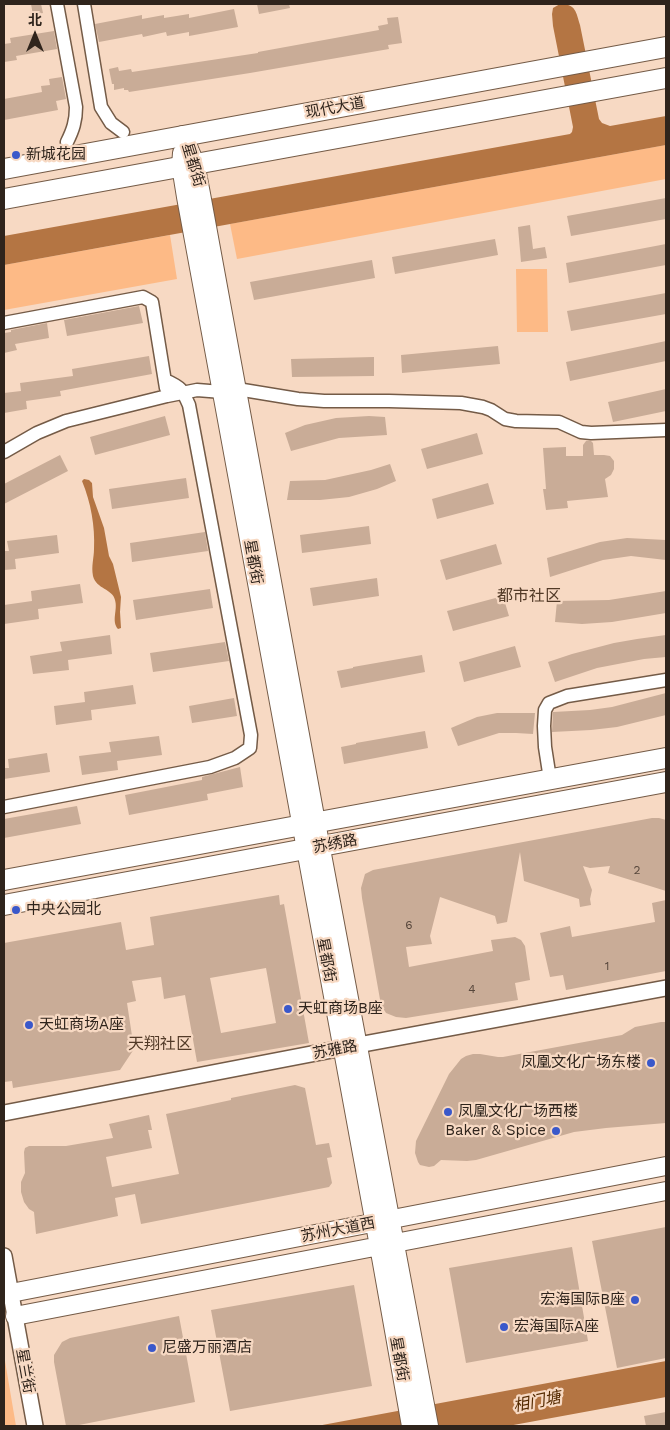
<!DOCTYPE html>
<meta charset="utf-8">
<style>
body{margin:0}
#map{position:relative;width:670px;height:1430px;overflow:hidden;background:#f7d9c3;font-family:"Work Sans","Noto Sans SC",sans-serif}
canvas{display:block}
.frame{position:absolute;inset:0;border:5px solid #2f241c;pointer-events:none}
.north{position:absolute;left:10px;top:10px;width:50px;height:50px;-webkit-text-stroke:4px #f7d9c3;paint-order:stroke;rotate:0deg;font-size:14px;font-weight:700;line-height:20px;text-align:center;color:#2f241c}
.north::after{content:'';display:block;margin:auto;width:18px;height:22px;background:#2f241c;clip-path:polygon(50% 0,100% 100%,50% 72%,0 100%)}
</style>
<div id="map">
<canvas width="670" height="1430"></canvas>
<div class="frame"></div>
<div class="north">北</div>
</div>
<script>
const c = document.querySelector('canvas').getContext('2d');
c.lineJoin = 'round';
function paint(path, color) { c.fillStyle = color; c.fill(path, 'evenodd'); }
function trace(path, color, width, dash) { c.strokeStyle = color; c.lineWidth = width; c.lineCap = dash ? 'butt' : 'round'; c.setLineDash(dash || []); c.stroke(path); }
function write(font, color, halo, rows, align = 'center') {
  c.font = font + ' "Work Sans","Noto Sans SC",sans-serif'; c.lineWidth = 4.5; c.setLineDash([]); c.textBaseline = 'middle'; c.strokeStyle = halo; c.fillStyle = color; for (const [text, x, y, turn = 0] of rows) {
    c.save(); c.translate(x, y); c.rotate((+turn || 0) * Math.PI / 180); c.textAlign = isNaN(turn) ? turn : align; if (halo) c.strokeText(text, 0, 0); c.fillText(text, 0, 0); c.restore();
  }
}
const green = new Path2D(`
 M666 145V179L237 259 230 224Z
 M170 235 177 279 4 310V265Z
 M516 269H547L548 332H517Z
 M4 1355 16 1426H4Z`);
const water = new Path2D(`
 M560 4C576 4 576 12 580 25L599 119 602 123 610 126 666 116V145L4 265V236L570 134 572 132 573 127 553 26 552 14 553 8Z
 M84 479 89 480 92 483 93 497 104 528 109 556 113 564 121 597 120 612 121 628 118 629C111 621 118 610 115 600 113 589 96 589 93 576 91 566 94 558 94 549 95 526 91 503 82 481Z
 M666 1361V1397L508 1426H317Z`);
const building = new Path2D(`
 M31 4H41L43 13 33 15Z
 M257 4H289L290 8 259 14Z
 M234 9 238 27 189 36V32L167 36 166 32 143 37 142 34 99 42 95 24 142 15V19L164 15V18L189 14V18Z
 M398 17 402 43 388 45 389 49 250 73 129 92 128 90H124V88L114 90V84H112L109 69 118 67 119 71 131 69 132 72 258 53V52L379 30 378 26 388 24 387 18Z
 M54 31 57 49 16 56 17 60 4 62V44L11 43 10 38Z
 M62 77 66 99 56 101 58 110 4 120V99L42 92 41 86 50 85 49 79Z
 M666 198V219L571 236 567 216Z
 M530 225 533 249 545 247 547 258 521 262 518 227Z
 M495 239 498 255 395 274 392 257Z
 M666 244V265L569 283 566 263Z
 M372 260 375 278 254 300 250 282Z
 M666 293V314L571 331 567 311Z
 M139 306 143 323 67 336 64 320Z
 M47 323 49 338 15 344 17 350 4 353V333L11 332V330Z
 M666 341V361L570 381 566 362Z
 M498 346 500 364 402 373 401 355Z
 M149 356 152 374 60 391 61 396 26 401 27 409 4 413V393L21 391 20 383 73 376 72 369Z
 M374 357V376L292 377 291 359Z
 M666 389V411L613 422 608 402Z
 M165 416 170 435 95 455 90 437Z
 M369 416 385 417 387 435 339 438 291 451 285 433 305 425 336 418Z
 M477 433 483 454 427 469 421 449Z
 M586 441H591L593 443 594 455H604L610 456 614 461V469L611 475 605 479 608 497 567 501 568 508 546 510 543 489H546L543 448 566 447V456H583V445Z
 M60 455 68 471 4 504V484Z
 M390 464 396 481 377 489 349 497 320 500H287L290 481 325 480 371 470Z
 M186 478 189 498 112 509 109 489Z
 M488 483 494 504 437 519 432 499Z
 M369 526 371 544 302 553 300 535Z
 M205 532 208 551 132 562 130 543Z
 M57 535 59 553 15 559 16 569 4 570V551H9L7 541Z
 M627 538 666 540V560L631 556 603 560 550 577 547 558 600 542Z
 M496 544 502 564 446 580 440 560Z
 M377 578 379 596 313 606 310 588Z
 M80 584 83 603 38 609 39 619 4 624V605L32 601 31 591Z
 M210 589 213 608 136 620 133 600Z
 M666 591V613L612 622 582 624 555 622 557 601 609 600Z
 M503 596 509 616 453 631 447 611Z
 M110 635 112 654 68 660 69 670 33 674 30 656 62 651 60 642Z
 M666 635V657L644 659 597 668 555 682 548 662 572 654 614 643 637 639Z
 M225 642 229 661 153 672 150 653Z
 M515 646 521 667 464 682 459 662Z
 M422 655 425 672 341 688 337 671 353 668V667Z
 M133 685 136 704 91 710 92 720 56 725 54 706 85 702 84 692Z
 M666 693V715L617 727 591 730 552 732 553 712 590 710 612 707Z
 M234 698 237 716 192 723 189 706Z
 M497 713H535L533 734 516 733H499L458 746 451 728 477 717Z
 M425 731 428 748 344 764 341 747 356 744V743Z
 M159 736 162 755 117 761 118 770 82 775 79 756 111 752 109 742Z
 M47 753 50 772 4 779V768H9L8 759Z
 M240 767 243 787 207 794 208 800 129 815 125 795 202 780V777Z
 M77 806 81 824 4 838V819Z
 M652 818H659L666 820V891L608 873 610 866 590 868 583 866 592 890 590 899 591 905 580 907 579 899 524 881 520 852 507 922 497 924 495 916 440 897 430 936 432 944 406 947 409 967 493 951 491 940 515 937 521 940 525 946 530 980 515 983 518 1000 406 1018 396 1017 386 1013 381 1005 362 898 361 888 365 874 373 870Z
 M279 895 280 905 284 904 309 1043 197 1062 185 995 164 999 161 977 132 981 136 1001 127 1003 134 1049 120 1070 13 1088 12 1081 4 1082V943L121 922 126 950 154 945 150 917ZM266 968 276 1023 221 1033 210 978Z
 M666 900V971L566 990 563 975 550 977 540 933 570 926 572 937 655 922 652 903Z
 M661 1022H666V1123L606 1128 574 1132 476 1160 467 1161 441 1160 434 1166 429 1167 420 1165 418 1162 415 1153 416 1141 449 1074 461 1059 466 1056 473 1054H480L498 1057H503L622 1035 635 1027Z
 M295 1085 305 1088 316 1145 329 1143 332 1157 327 1158 332 1183 329 1187 141 1224 135 1194 115 1198 118 1216 36 1234 34 1212 29 1209 24 1202 21 1192V1182L25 1173 24 1152 25 1148 29 1146H66L113 1138 109 1124 149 1115 152 1130H148L152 1148 106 1157 112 1187 179 1174 166 1114 231 1100V1098Z
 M666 1227V1358L617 1368 592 1241Z
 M572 1247 588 1341 466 1363 449 1268Z
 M354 1285 372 1386 230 1411 211 1310Z
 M179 1316 195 1402 74 1426H66L54 1362V1355L62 1342 70 1338Z
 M666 1412V1426H646L644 1416Z`);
const minor = new Path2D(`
 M57 4 76 107C76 121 73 130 67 142
 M84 4 101 107 111 123 123 132
 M4 323 143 297 152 302 166 388
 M4 452 37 433 66 421 167 396 197 390 222 392 237 389 298 399 324 401H389L461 403 483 407 491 410 505 419 516 421 559 422 581 432 591 433 666 430
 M550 779 545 747 544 726 545 710 549 703 567 696 666 680
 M4 807 210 767 235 758 250 748 251 735 189 405C182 389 181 387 165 380`);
const tertiary = new Path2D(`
 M4 1113 358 1045 666 988
 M4 1256 35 1426`);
const secondary = new Path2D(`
 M183 135 195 163 201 194 316 822 429 1426
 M182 153 181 166 186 197 379 1246 411 1426
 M11 1293 666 1166
 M15 1316 666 1191`);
const primary = new Path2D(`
 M4 169 666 47
 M4 199 666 78
 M4 880 666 758
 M4 905 666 782`);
const markers = [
 [16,155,5,"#3a58ca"],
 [16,910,5,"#3a58ca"],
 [288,1009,5,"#3a58ca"],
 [29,1025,5,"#3a58ca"],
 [651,1063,5,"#3a58ca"],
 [448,1112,5,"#3a58ca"],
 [556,1131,5,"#3a58ca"],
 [635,1300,5,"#3a58ca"],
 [504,1327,5,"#3a58ca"],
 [152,1348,5,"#3a58ca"]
];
const numberNames = [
 ["2",637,870],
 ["6",409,925],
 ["1",607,966],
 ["4",472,989]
];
const streetNames = [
 ["现代大道",335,108,-10],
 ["星都街",193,165,73],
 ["星都街",253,562,80],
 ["苏绣路",335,844,-11],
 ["星都街",326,960,79],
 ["苏雅路",335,1050,-11],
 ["苏州大道西",338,1230,-11],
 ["星都街",399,1359,80],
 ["星兰街",25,1371,80]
];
const poiNames = [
 ["新城花园",26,155],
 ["中央公园北",26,910],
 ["天虹商场B座",298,1009],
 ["天虹商场A座",39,1025],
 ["凤凰文化广场东楼",641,1063,"right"],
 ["凤凰文化广场西楼",458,1112],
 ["Baker & Spice",546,1131,"right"],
 ["宏海国际B座",625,1300,"right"],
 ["宏海国际A座",514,1327],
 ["尼盛万丽酒店",162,1348]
];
const neighbourhoodNames = [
 ["都市社区",529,596],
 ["天翔社区",160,1044]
];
const waterNames = [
 ["相门塘",537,1402,-11]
];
paint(green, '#fdba86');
paint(water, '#b47543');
paint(building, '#c9ac97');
trace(minor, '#745b47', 15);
trace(tertiary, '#745b47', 18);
trace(secondary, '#745b47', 20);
trace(primary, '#745b47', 22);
trace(minor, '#fff', 12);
trace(tertiary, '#fff', 15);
trace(secondary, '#fff', 18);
trace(primary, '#fff', 20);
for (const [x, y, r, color] of markers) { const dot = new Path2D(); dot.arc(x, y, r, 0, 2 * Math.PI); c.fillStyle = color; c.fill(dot); trace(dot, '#f7d9c3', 2); }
write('12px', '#56463b', null, numberNames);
write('15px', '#2f241c', '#f7d9c3', streetNames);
write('15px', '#2f241c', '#f7d9c3', poiNames, 'left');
write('16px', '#523a27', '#f7d9c3', neighbourhoodNames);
write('italic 16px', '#542a00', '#f7d9c3', waterNames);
</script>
